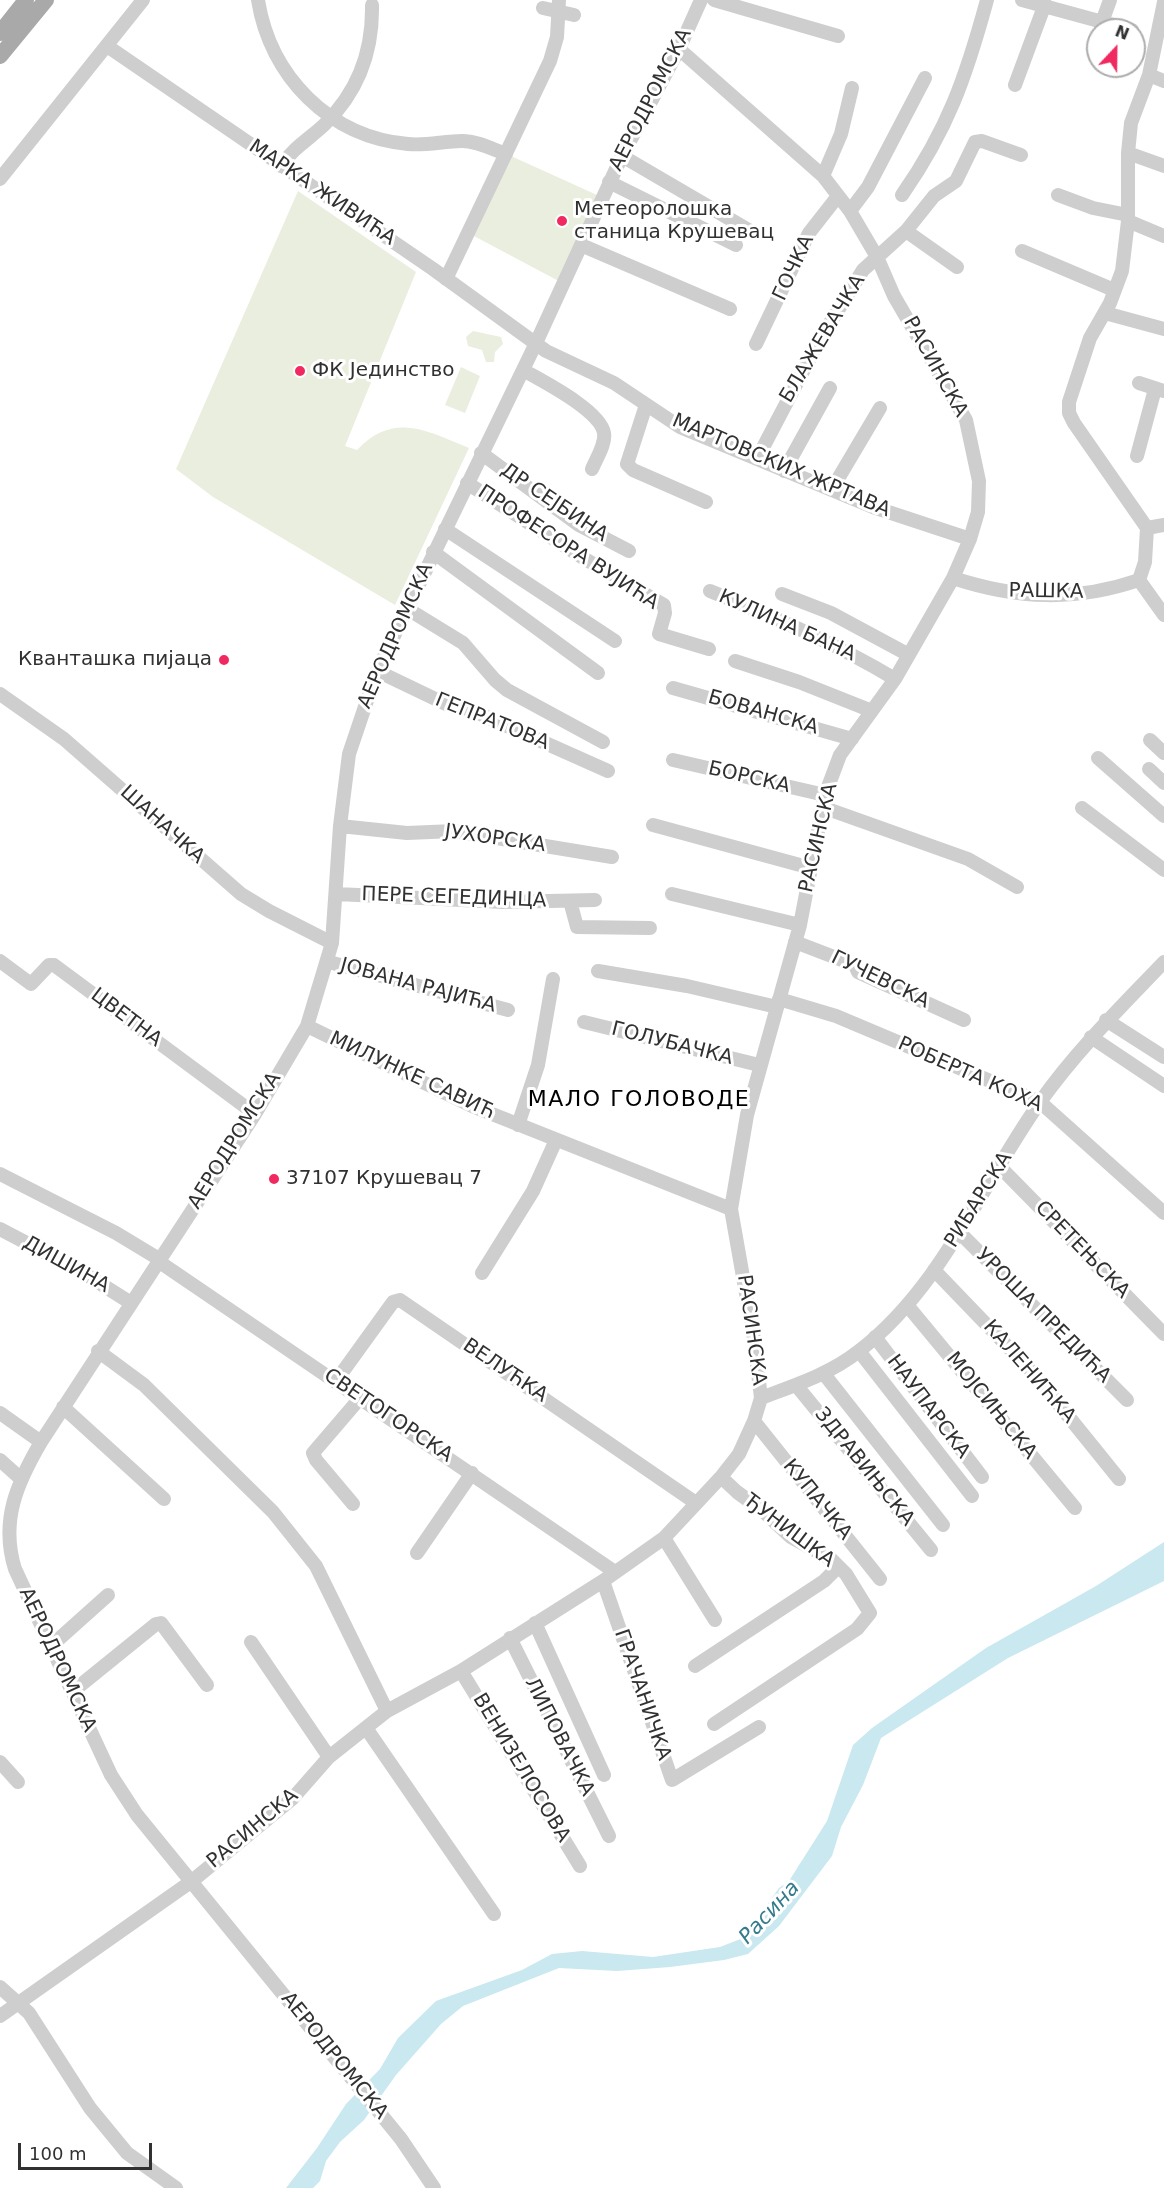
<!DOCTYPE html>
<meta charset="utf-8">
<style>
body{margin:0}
#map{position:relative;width:1164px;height:2188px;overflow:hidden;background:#fff;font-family:"DejaVu Sans",sans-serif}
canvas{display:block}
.north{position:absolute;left:1086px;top:18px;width:60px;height:60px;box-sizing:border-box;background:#fff;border:2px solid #adadad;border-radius:50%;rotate:22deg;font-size:16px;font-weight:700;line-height:24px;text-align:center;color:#313131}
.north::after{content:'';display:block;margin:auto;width:21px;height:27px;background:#f02a60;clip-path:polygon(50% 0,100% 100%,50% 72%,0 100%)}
.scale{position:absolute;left:18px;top:2143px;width:134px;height:27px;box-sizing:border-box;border:3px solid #313131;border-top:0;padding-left:8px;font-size:18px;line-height:21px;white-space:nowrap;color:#313131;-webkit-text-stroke:4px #fff;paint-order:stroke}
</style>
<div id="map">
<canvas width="1164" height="2188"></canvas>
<div class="north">N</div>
<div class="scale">100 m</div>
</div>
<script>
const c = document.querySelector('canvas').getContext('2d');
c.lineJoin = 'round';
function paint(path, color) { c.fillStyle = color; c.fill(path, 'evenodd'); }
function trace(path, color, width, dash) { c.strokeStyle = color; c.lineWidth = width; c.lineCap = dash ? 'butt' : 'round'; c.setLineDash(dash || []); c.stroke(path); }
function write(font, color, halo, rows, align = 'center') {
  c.font = font + ' "DejaVu Sans",sans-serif'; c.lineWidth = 6; c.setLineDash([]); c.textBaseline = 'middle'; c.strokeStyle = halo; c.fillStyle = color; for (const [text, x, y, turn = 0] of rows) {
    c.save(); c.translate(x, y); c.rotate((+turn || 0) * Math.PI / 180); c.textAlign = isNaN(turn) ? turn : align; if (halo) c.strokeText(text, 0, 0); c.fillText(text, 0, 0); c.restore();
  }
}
const green = new Path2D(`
 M511 156 608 200 568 286 474 236Z
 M298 191 416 272 345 446 357 450C394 411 427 431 469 448L395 605 213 497 176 469Z
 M473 331 501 337 503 344 495 352 494 362H486L482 350 468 346 466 337Z
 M461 367 480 376 465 413 445 405Z`);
const water = new Path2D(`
 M1164 1542V1581L1008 1658 881 1738 863 1785 841 1827 832 1856 779 1926 748 1954 724 1960 670 1967 617 1971 559 1968 463 2006 441 2024 396 2075 364 2120 340 2142 326 2161 320 2181 313 2188H286L317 2148 346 2104 380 2069 398 2038 436 2001 522 1970 552 1954 582 1951 653 1957 720 1947 743 1938 779 1888 789 1881 827 1821 853 1745 872 1728 986 1648 1096 1586Z`);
const minor = new Path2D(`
 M258 0C270 76 329 137 408 144 426 146 444 141 462 141 477 141 492 149 506 154
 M714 0 838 36
 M1022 0 1132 30
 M543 8 574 15
 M1102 22 1110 0
 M107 46 433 269 546 351 614 383 680 427 873 507 970 539
 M1149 75 1164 81
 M1015 85 1045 4
 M1128 153 1164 166
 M622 156 752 232
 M281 166C293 148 309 139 324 125 358 92 373 51 372 5
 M823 176 841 134 852 88
 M0 179 143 0
 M609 182 736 245
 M902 195C948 129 966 77 987 0
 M1058 195 1093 208 1128 215
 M850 211 868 187 925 78
 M1128 221 1164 236
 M906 231 957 267
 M581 245 730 309
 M1022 251 1114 290
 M446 279 550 61 557 37 559 0
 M1105 313 1164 329
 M756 344 809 233 838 196
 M523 370C542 381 600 410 604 433 606 444 596 459 592 469
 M1139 383 1164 391
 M646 405 627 464 633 470 706 502
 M481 453 579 525 629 551
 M1137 456 1155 389
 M757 459 820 339 863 270 906 231 934 196 956 181 975 142 982 141 1021 155
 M784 471 830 388
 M467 483 585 559 664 605 665 613 659 634 709 649
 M832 489 880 408
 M1147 528 1074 423 1069 413V402L1090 338 1110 303 1122 271 1128 221V153L1131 123 1149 75 1164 2
 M1147 528 1164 525
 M445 529 615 641
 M433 552 598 673
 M953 578C1017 599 1075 602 1139 580L1145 562 1147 528
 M1139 580 1164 615
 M710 591C774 617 835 643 895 679
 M782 594 831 613 909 655
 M406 608 463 643 495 680 507 690 603 742
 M735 661 799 682 872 711
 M377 671 450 706 469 709 608 771
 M673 688 852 739
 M0 694 64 739 241 894 269 911 332 943
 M1150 740 1164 753
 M1098 758 1164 816
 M673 760 825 795
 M1149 769 1164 783
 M822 807 968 859 1017 887
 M1082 808 1164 870
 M653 825 811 868
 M340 826 407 833 454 831 612 857
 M337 894 503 902 595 900
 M672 894 800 925
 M570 901 577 927 650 928
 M795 942 855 965 858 972 964 1020
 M0 961 31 984 49 965H54L255 1114
 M329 962 508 1010
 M598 971 687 986 777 1007
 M779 999 836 1016 1040 1102 1164 1213
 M1106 1020 1164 1057
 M584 1022 759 1065
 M307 1026 472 1106 731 1209
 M1091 1037 1164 1086
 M518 1125 538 1065 553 979
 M1000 1167 1164 1334
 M0 1174 116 1233 159 1259
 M0 1229 82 1272 131 1303
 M959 1232 1127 1400
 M158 1261 615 1572
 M934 1270 1035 1375 1119 1479
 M482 1273 533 1191 556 1140
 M907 1305 1075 1508
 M875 1337 982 1477
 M98 1351 144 1385 273 1512 316 1566 387 1711
 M859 1351 972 1496
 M824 1374 943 1525
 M336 1381 393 1302 400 1300 696 1503
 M796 1385 931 1550
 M761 1398C795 1385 830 1374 859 1351 942 1287 981 1185 1040 1102 1077 1050 1121 1007 1164 962
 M63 1407 164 1499
 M0 1413 41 1442
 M754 1421 880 1579
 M0 1460 20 1478
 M353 1504 316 1460 313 1453 361 1397
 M664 1538 715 1620
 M417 1553 472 1473
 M603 1581 672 1780 759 1727
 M535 1623 604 1775
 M510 1638 609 1836
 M251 1642 329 1757
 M51 1646 108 1595
 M695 1666 824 1581 838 1567
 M461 1671 580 1866
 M72 1692 156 1624 161 1623 207 1685
 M714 1724 857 1629 870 1613 846 1574 831 1559 791 1537 763 1511 737 1492 721 1477
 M366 1728 494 1914
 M0 1762 18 1782
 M0 1987 29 2013 90 2108 127 2153 176 2188
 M0 2016 192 1881 293 1798 329 1757 387 1711 461 1671 603 1581 664 1538 721 1477 739 1454 754 1421 761 1398 754 1339 731 1209 747 1115 800 925 825 795 840 755 895 679 953 578 970 539 978 512 979 481 966 420 894 296 877 257 850 211 823 176 679 49
 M434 2188 401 2139 137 1815 111 1775 15 1569C0 1521 17 1483 41 1442L255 1114 307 1026 332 943 340 826 349 754 377 671 536 343 622 156 679 49 701 0`);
const major = new Path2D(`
 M0 33 26 0
 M0 56 46 0`);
const markers = [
 [562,221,6,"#f02a60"],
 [300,371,6,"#f02a60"],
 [224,660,6,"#f02a60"],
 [274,1179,6,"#f02a60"]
];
const streetNames = [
 ["АЕРОДРОМСКА",651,100,-63],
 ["МАРКА ЖИВИЋА",322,193,34],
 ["ГОЧКА",794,268,-65],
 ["БЛАЖЕВАЧКА",823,339,-59],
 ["РАСИНСКА",935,367,61],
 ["МАРТОВСКИХ ЖРТАВА",781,466,23],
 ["ДР СЕЈБИНА",554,503,34],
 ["ПРОФЕСОРА ВУЈИЋА",568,548,33],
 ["РАШКА",1046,592,1],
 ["КУЛИНА БАНА",787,626,24],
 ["АЕРОДРОМСКА",396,636,-66],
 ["БОВАНСКА",763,713,16],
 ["ГЕПРАТОВА",492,722,22],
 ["БОРСКА",749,778,13],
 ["ШАНАЧКА",162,825,42],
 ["РАСИНСКА",819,838,-77],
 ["ЈУХОРСКА",495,839,8],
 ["ПЕРЕ СЕГЕДИНЦА",454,898,2],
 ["ГУЧЕВСКА",880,980,26],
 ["ЈОВАНА РАЈИЋА",418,986,15],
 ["ЦВЕТНА",126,1018,37],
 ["ГОЛУБАЧКА",672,1044,14],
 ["РОБЕРТА КОХА",970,1075,24],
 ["МИЛУНКЕ САВИЋ",412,1076,25],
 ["АЕРОДРОМСКА",235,1141,-58],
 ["РИБАРСКА",979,1200,-58],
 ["СРЕТЕЊСКА",1082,1250,46],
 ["ДИШИНА",66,1265,29],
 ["УРОША ПРЕДИЋА",1043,1316,45],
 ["РАСИНСКА",751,1330,82],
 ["ВЕЛУЋКА",505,1371,34],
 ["КАЛЕНИЋКА",1029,1372,49],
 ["МОЈСИЊСКА",991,1406,51],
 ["НАУПАРСКА",928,1407,53],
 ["СВЕТОГОРСКА",388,1416,34],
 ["ЗДРАВИЊСКА",864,1467,51],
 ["КУПАЧКА",817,1500,51],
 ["ЂУНИШКА",789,1531,37],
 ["АЕРОДРОМСКА",57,1660,65],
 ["ГРАЧАНИЧКА",642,1695,71],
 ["ЛИПОВАЧКА",559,1737,63],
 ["ВЕНИЗЕЛОСОВА",521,1768,59],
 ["РАСИНСКА",253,1829,-40],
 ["АЕРОДРОМСКА",334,2056,51]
];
const poiNames = [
 ["Метеоролошка",574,210],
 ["станица Крушевац",574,233],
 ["ФК Јединство",312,371],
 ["Кванташка пијаца",212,660,"right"],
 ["37107 Крушевац 7",286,1179]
];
const waterNames = [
 ["Расина",770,1913,-47]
];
const quarterNames = [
 ["МАЛО ГОЛОВОДЕ",639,1100]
];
paint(green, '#eaeede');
paint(water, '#c9e8ef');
trace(minor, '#cecece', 14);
trace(major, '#a9a9a9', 16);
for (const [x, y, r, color] of markers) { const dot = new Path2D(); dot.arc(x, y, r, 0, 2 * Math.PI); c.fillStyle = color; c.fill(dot); trace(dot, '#fff', 2); }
write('20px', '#313131', '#fff', streetNames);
write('20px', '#313131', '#fff', poiNames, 'left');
write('italic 21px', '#347b8b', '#fff', waterNames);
c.letterSpacing = '1.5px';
write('22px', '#000', '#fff', quarterNames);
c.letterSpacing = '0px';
</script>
